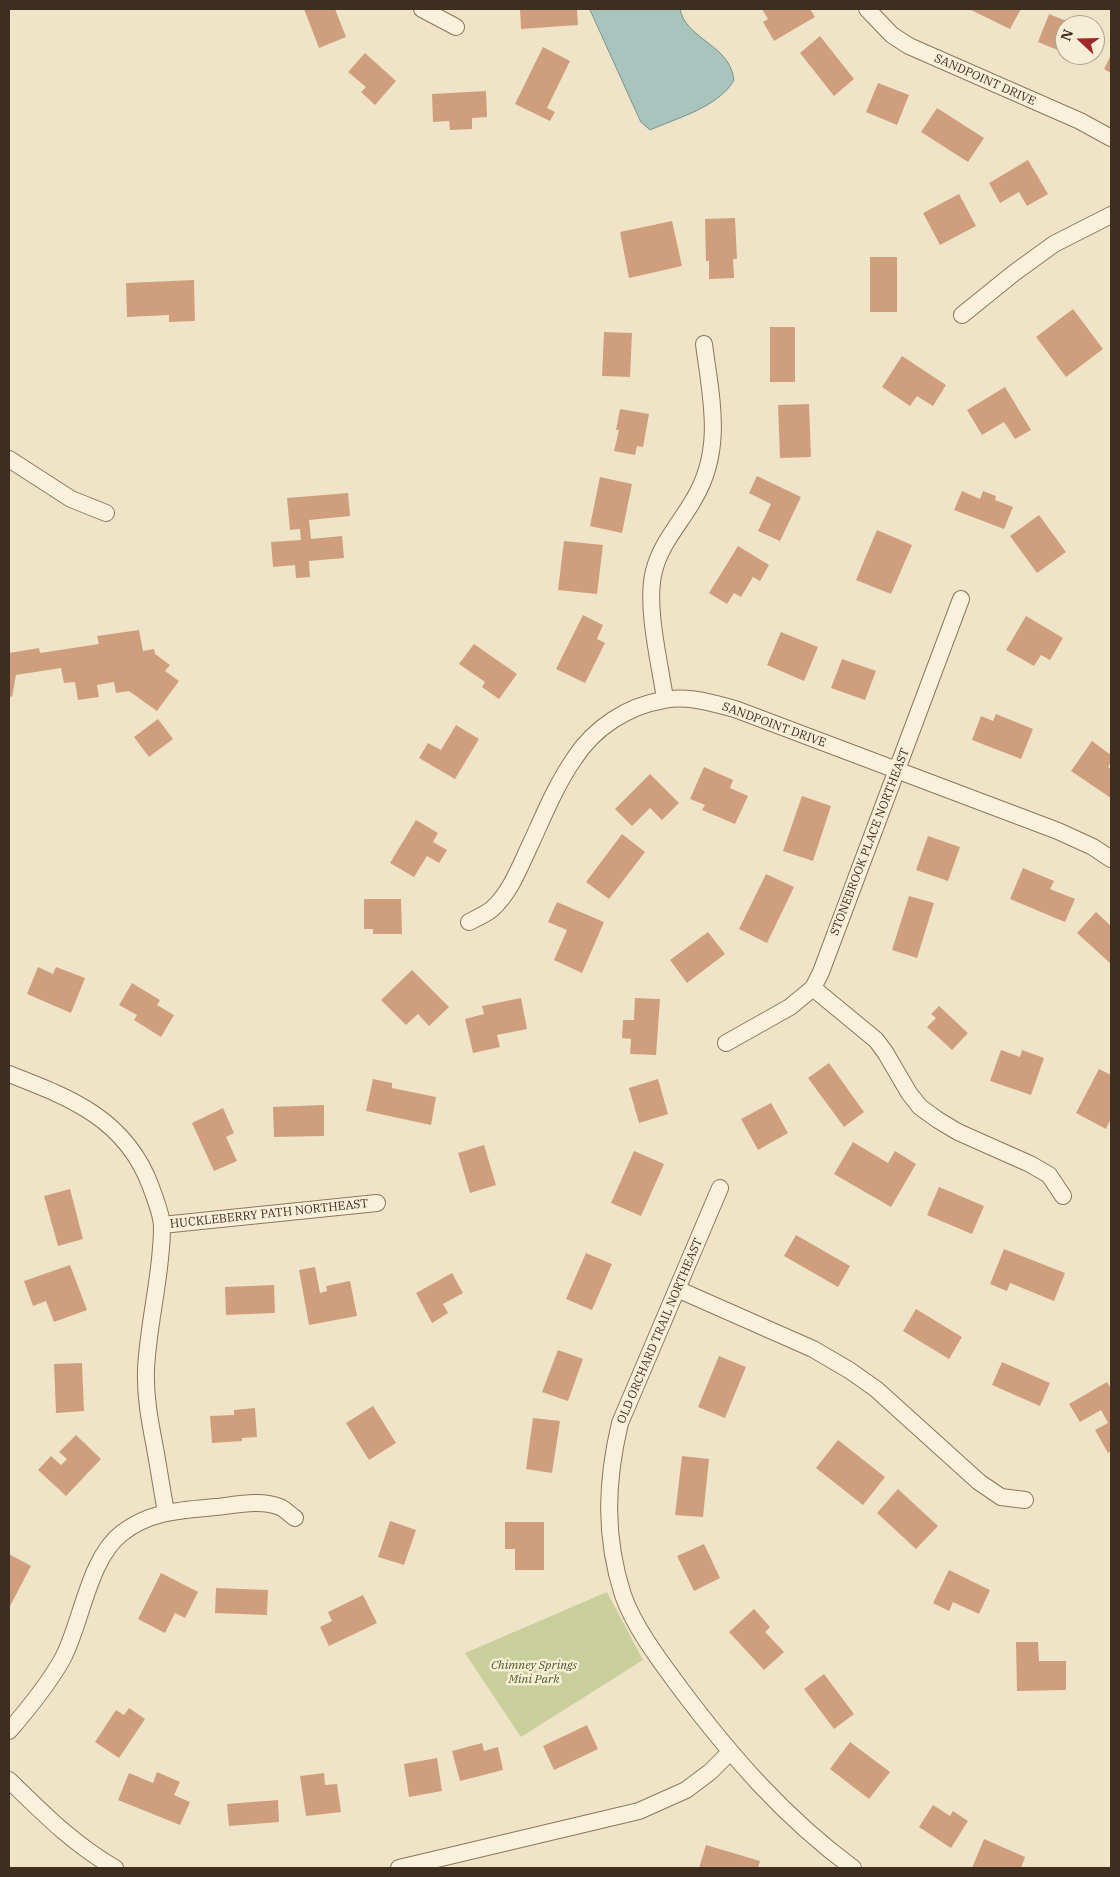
<!DOCTYPE html>
<style>
body{margin:0}
#map{position:relative;width:1120px;height:1877px;overflow:hidden;background:#f0e4c8;font-family:"IBM Plex Serif",serif}
canvas{display:block}
.frame{position:absolute;inset:0;border:10px solid #3d2e20;pointer-events:none}
.north{position:absolute;left:1055px;top:15px;width:50px;height:50px;box-sizing:border-box;background:#f7eed8;border:1px solid #ada18e;border-radius:50%;rotate:291deg;font-size:14px;font-weight:700;line-height:20px;text-align:center;color:#3d2e20}
.north::after{content:'';display:block;margin:auto;width:18px;height:22px;background:#9e2a2b;clip-path:polygon(50% 0,100% 100%,50% 72%,0 100%)}
</style>
<div id="map">
<canvas width="1120" height="1877"></canvas>
<div class="frame"></div>
<div class="north">N</div>
</div>
<script>
const c = document.querySelector('canvas').getContext('2d');
c.lineJoin = 'round';
function paint(path, color) { c.fillStyle = color; c.fill(path, 'evenodd'); }
function trace(path, color, width, dash) { c.strokeStyle = color; c.lineWidth = width; c.lineCap = dash ? 'butt' : 'round'; c.setLineDash(dash || []); c.stroke(path); }
function write(font, color, halo, rows, align = 'center') {
  c.font = font + ' "IBM Plex Serif",serif'; c.lineWidth = 5; c.setLineDash([]); c.textBaseline = 'middle'; c.strokeStyle = halo; c.fillStyle = color; for (const [text, x, y, turn = 0] of rows) {
    c.save(); c.translate(x, y); c.rotate((+turn || 0) * Math.PI / 180); c.textAlign = isNaN(turn) ? turn : align; if (halo) c.strokeText(text, 0, 0); c.fillText(text, 0, 0); c.restore();
  }
}
const green = new Path2D(`
 M607 1592 643 1660 521 1737 465 1653Z`);
const water = new Path2D(`
 M590 9H680C685 36 722 44 731 69 733 72 733 77 734 80 719 107 677 118 650 130L641 122Z`);
const building = new Path2D(`
 M304 9H335L346 37 319 48Z
 M520 9H577L578 25 521 29Z
 M762 9H810L815 17 774 41 763 22 768 19Z
 M969 9H1021L1010 29Z
 M1049 14 1069 22 1071 17 1088 24 1087 25H1065V53L1038 42Z
 M820 36 854 79 834 96 800 53Z
 M543 47 570 61 547 108 555 112 550 121 515 104Z
 M365 53 396 81 375 105 361 92 366 87 348 72Z
 M1111 55V73L1104 69Z
 M878 83 909 95 897 125 866 112Z
 M486 91 487 117 472 118V129L450 130 449 121 433 122 432 94Z
 M937 108 984 138 968 162 921 132Z
 M1028 160 1048 194 1027 206 1019 192 1000 203 989 183Z
 M959 194 976 226 940 245 923 213Z
 M735 218 737 259H733L734 278 709 279V261H706L705 219Z
 M672 221 682 266 629 278 620 232Z
 M870 257H897V312H870Z
 M194 280 195 321 169 322V315L127 317 126 283Z
 M1073 309 1103 349 1066 377 1036 337Z
 M770 327H795V382H770Z
 M604 332 632 333 630 377 602 376Z
 M902 356 946 385 933 406 917 396 910 406 882 387Z
 M1005 387 1031 430 1015 439 1004 422 982 435 967 410Z
 M809 404 811 457 780 458 778 405Z
 M620 409 649 414 643 447 637 446 635 455 614 451 619 430H616Z
 M757 476 801 497 780 541 758 531 771 504 749 493Z
 M600 477 632 484 622 533 590 526Z
 M962 491 980 499 983 491 996 496 995 500 1013 507 1004 529 954 510Z
 M348 493 350 516 309 520 311 539 342 536 344 558 309 561 310 577 296 578 295 565 273 567 271 542 301 540 300 529 290 530 287 498Z
 M1039 515 1066 552 1037 573 1010 536Z
 M877 530 912 545 891 594 856 580Z
 M564 541 603 545 597 594 558 590Z
 M738 546 769 565 760 581 753 577 741 597 734 593 727 604 709 593Z
 M583 615 603 625 597 639 605 643 585 683 556 669Z
 M1026 616 1063 638 1050 660 1041 655 1034 666 1006 650Z
 M139 630 143 651 154 649 155 654 170 665 165 671 179 681 157 711 129 691 116 693 114 682 97 685 99 697 78 700 75 682 64 683 61 668 16 675 12 697 9 696V653L39 648 40 653 99 644 97 636Z
 M781 632 818 647 804 681 767 665Z
 M474 644 517 674 499 699 482 687 485 682 459 664Z
 M842 659 876 671 865 700 831 688Z
 M996 714 1033 729 1021 759 972 740 981 716 993 721Z
 M158 719 173 739 149 757 134 737Z
 M456 725 479 739 455 779 419 758 428 743 441 750Z
 M1092 741 1111 755V762L1108 767 1111 769V798L1071 771Z
 M704 767 733 780 730 788 748 796 735 824 702 810 705 805 690 799Z
 M650 774 679 803 662 820 650 808 632 826 615 809Z
 M802 796 831 806 813 861 783 851Z
 M416 820 438 833 433 842 447 850 439 863 427 856 414 877 390 863Z
 M622 834 645 852 609 899 586 882Z
 M928 836 960 847 948 881 916 870Z
 M1023 868 1054 881 1050 889 1075 899 1065 922 1010 899Z
 M766 874 794 887 767 943 739 929Z
 M909 896 934 903 917 958 892 950Z
 M364 899H401L402 934H373V929H364Z
 M557 902 604 922 582 973 554 960 567 930 548 922Z
 M1096 912 1111 926V964L1077 933Z
 M708 932 725 954 687 983 670 960Z
 M38 967 53 974 56 967 85 978 71 1013 27 994Z
 M412 970 449 1007 429 1026 418 1014 406 1025 381 1000Z
 M132 983 160 1000 157 1005 174 1015 161 1037 134 1020 137 1015 119 1005Z
 M521 998 527 1029 497 1035 500 1047 473 1053 465 1019 484 1014 482 1006Z
 M635 998 660 999 656 1055 630 1054 631 1039 622 1038 623 1020H634Z
 M939 1006 968 1033 952 1050 927 1027 936 1018 931 1014Z
 M1001 1050 1020 1057 1022 1050 1044 1058 1031 1095 990 1081Z
 M829 1063 864 1112 844 1127 808 1078Z
 M1099 1069 1111 1075V1118L1106 1129 1076 1113Z
 M373 1079 392 1083V1088L436 1097 431 1125 366 1111Z
 M658 1079 668 1114 639 1123 629 1088Z
 M771 1103 788 1133 758 1150 741 1119Z
 M324 1105V1136L274 1137 273 1107Z
 M223 1108 234 1133 226 1137 237 1161 214 1171 192 1123Z
 M853 1142 888 1163 895 1151 916 1164 891 1207 834 1174Z
 M484 1145 496 1185 470 1193 458 1153Z
 M634 1151 664 1164 641 1216 611 1203Z
 M939 1187 984 1206 972 1234 927 1215Z
 M70 1189 83 1239 58 1246 44 1196Z
 M796 1235 850 1266 838 1287 784 1256Z
 M1004 1249 1065 1273 1054 1301 1010 1283 1007 1291 990 1284Z
 M586 1253 612 1264 592 1310 566 1299Z
 M70 1265 87 1310 54 1322 46 1301 33 1306 24 1281Z
 M315 1267 320 1293 327 1291 326 1286 350 1281 357 1316 309 1325 299 1270Z
 M452 1273 463 1293 443 1304 448 1313 432 1323 416 1293Z
 M274 1285 275 1313 226 1315 225 1287Z
 M916 1309 962 1337 949 1359 903 1331Z
 M558 1350 583 1359 568 1401 542 1392Z
 M719 1356 746 1367 725 1418 698 1407Z
 M1002 1362 1050 1383 1040 1406 992 1385Z
 M82 1363 84 1411 56 1413 54 1364Z
 M1107 1382 1111 1389V1451L1108 1453 1095 1430 1108 1423 1101 1410 1080 1422 1069 1404Z
 M373 1406 396 1443 369 1460 346 1423Z
 M255 1408 257 1437 242 1438V1441L212 1443 210 1416 234 1415V1410Z
 M533 1418 560 1421 552 1473 526 1469Z
 M76 1435 101 1459 66 1496 38 1470 51 1456 61 1465 67 1459 59 1452Z
 M838 1440 885 1477 863 1505 816 1468Z
 M682 1456 709 1459 703 1517 675 1515Z
 M898 1489 938 1526 916 1549 877 1513Z
 M390 1521 416 1530 404 1565 378 1557Z
 M505 1522H544V1570H515V1549H505Z
 M704 1544 720 1578 694 1591 677 1556Z
 M9 1554 31 1566 9 1608Z
 M949 1570 990 1590 979 1614 953 1602 949 1611 933 1603Z
 M161 1573 198 1592 185 1618 175 1613 165 1633 138 1619Z
 M216 1588 268 1590 267 1615 215 1613Z
 M363 1595 377 1623 329 1646 320 1627 332 1621 328 1612Z
 M754 1609 770 1627 765 1632 784 1652 764 1670 729 1632Z
 M1016 1642H1038L1039 1661H1066V1690L1017 1691Z
 M824 1674 854 1714 834 1729 804 1689Z
 M129 1708 145 1719 119 1758 95 1742 116 1710 124 1715Z
 M587 1725 598 1749 554 1770 543 1746Z
 M850 1742 890 1772 869 1799 830 1769Z
 M482 1743 484 1751 498 1747 503 1770 460 1781 452 1751Z
 M437 1758 442 1791 409 1797 404 1764Z
 M157 1772 180 1782 174 1795 190 1802 180 1825 118 1800 129 1773 153 1783Z
 M324 1773 325 1785 337 1784 341 1812 306 1816 300 1776Z
 M278 1800 279 1822 229 1826 227 1804Z
 M933 1805 950 1816 953 1811 968 1821 951 1848 919 1827Z
 M984 1839 1025 1857 1021 1868H972Z
 M706 1845 760 1861 758 1868H699Z`);
const street = new Path2D(`
 M422 9 456 27
 M867 9 892 35 909 46 1080 121 1111 138
 M962 315 1014 273 1054 244 1111 215
 M9 459 71 499 106 513
 M665 699C660 664 645 605 654 571 661 543 680 524 694 499 724 449 711 398 704 344
 M469 922C477 918 486 914 492 909 511 892 520 866 531 843 544 815 556 785 574 759 594 728 627 706 664 700 687 695 712 703 735 709L1058 831 1093 847 1111 859
 M813 988 876 1040 885 1052 909 1093 920 1107 938 1120 958 1132 1030 1164 1049 1175 1063 1196
 M726 1043 790 1007 813 988 821 972 961 599
 M9 1074C71 1098 126 1119 151 1187 155 1199 162 1214 162 1227 162 1275 148 1322 146 1370 145 1397 150 1422 155 1448 159 1470 162 1491 166 1512
 M720 1188 620 1423C606 1482 604 1536 623 1595 634 1627 660 1661 680 1688 731 1756 785 1818 853 1868
 M162 1225 377 1203
 M677 1289 813 1349 849 1370 876 1389 979 1482 1001 1497 1025 1500
 M9 1731C29 1708 48 1685 63 1658 82 1621 89 1558 122 1533 150 1511 182 1510 216 1507 235 1505 261 1499 280 1507 285 1509 290 1515 295 1518
 M9 1780C42 1812 74 1845 115 1868
 M399 1868 639 1811 686 1790 710 1772 730 1752`);
const streetNames = [
 ["SANDPOINT DRIVE",985,80,24],
 ["SANDPOINT DRIVE",774,725,20],
 ["STONEBROOK PLACE NORTHEAST",870,842,-69],
 ["HUCKLEBERRY PATH NORTHEAST",269,1214,-6],
 ["OLD ORCHARD TRAIL NORTHEAST",660,1331,-67]
];
const parkNames = [
 ["Chimney Springs",534,1666],
 ["Mini Park",534,1680]
];
paint(green, '#c9cf9b');
paint(water, '#a9c4bc');
trace(water, '#6f938a', 1);
paint(building, '#cf9f7d');
trace(street, '#8d765c', 18);
trace(street, '#faf1dc', 16);
write('12px', '#3d2e20', '#f7eed8', streetNames);
write('italic 12px', '#4d5a26', '#f7eed8', parkNames);
</script>
